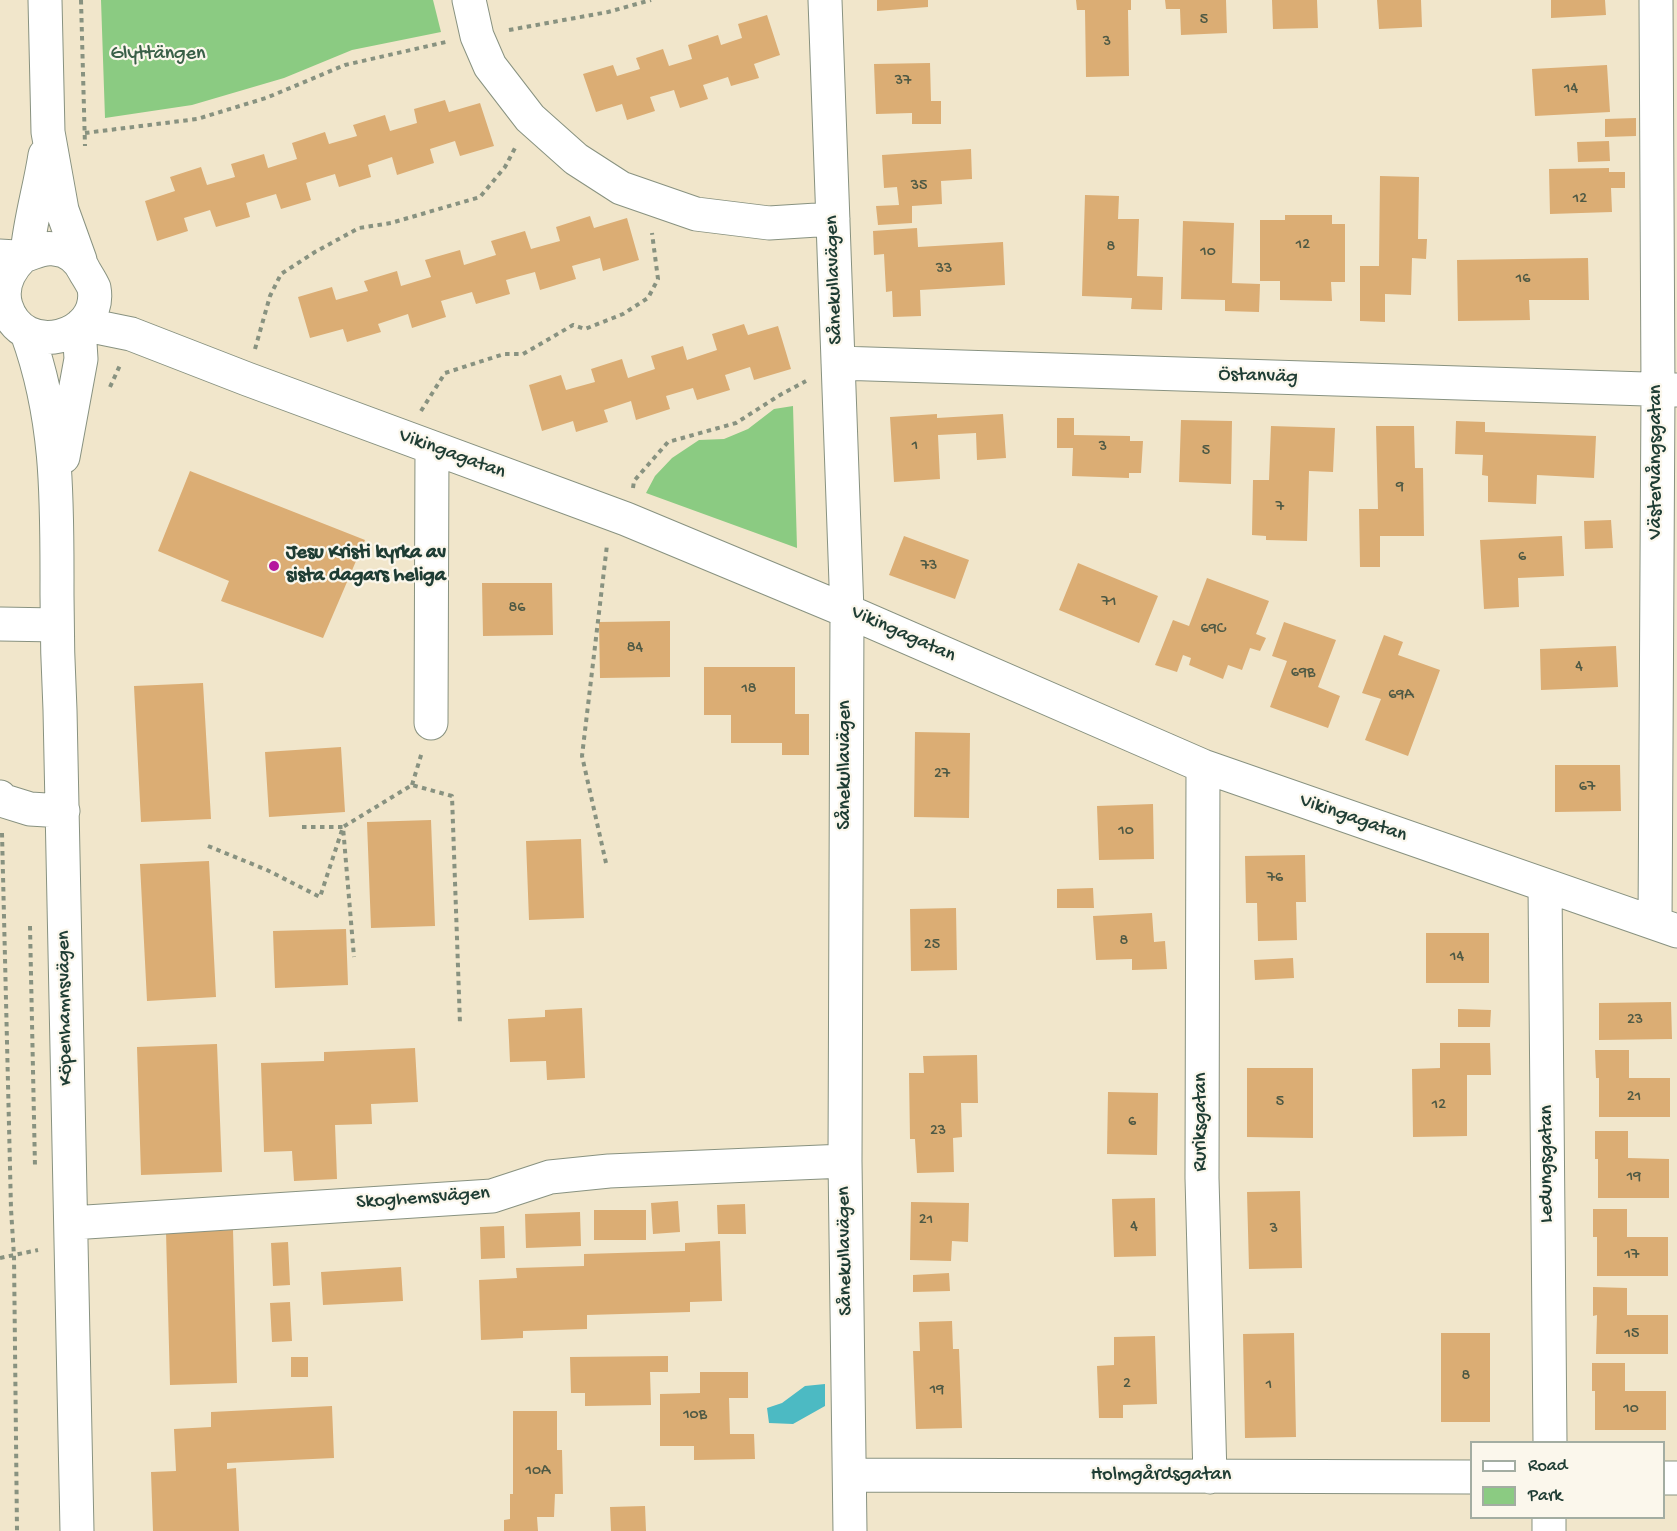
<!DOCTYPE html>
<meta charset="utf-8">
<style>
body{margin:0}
#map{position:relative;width:1677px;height:1531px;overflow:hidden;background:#f1e6cb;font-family:"Gochi Hand",sans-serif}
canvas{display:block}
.legend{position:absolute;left:1470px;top:1441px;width:195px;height:78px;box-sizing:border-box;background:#fbf7ec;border:2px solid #a3ada2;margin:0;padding:8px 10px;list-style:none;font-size:18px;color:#1f3d34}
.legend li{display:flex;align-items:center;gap:12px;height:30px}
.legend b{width:30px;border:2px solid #a3ada2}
</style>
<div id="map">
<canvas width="1677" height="1531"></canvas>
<ul class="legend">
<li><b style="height:8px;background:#fff"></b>Road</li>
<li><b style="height:16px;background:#8bcb82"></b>Park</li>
</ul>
</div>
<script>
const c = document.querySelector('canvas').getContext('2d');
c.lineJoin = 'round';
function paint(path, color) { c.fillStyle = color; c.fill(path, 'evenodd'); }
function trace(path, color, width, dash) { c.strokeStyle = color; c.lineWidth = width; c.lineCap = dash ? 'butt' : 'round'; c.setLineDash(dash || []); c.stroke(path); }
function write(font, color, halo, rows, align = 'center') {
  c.font = font + ' "Gochi Hand",sans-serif'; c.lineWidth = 4.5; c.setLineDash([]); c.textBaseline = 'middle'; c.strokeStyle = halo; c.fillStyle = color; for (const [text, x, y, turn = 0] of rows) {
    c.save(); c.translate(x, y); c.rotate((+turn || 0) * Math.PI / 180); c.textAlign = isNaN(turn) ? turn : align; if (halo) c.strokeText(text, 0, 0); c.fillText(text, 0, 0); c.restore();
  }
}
const green = new Path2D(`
 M101 0H433L441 32 352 50 284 78 192 105 105 118Z
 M793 406 797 548 646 493 655 476 672 458 699 440 724 439 748 429 774 409Z`);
const water = new Path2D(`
 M825 1384V1406L793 1424 769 1423 767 1408 782 1403 805 1386Z`);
const building = new Path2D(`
 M877 0H928V7L877 11Z
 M1076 0H1131V10H1128L1129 76 1086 77 1085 10H1077Z
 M1165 0H1226L1227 33 1181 35 1180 9H1166Z
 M1272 0H1317L1318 28 1273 29Z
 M1377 0H1421L1422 27 1379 29Z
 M1551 0H1605L1606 15 1551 18Z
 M767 15 780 55 754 64 759 78 731 86 728 77 703 85 708 99 680 108 674 90 650 97 655 111 627 120 622 104 596 112 583 74 613 65 617 76 640 69 636 58 663 49 669 66 692 59 688 45 718 35 721 45 742 38 738 24Z
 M930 63 931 101H941V124H912V113L876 114 874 64Z
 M1607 65 1610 112 1535 116 1532 69Z
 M445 100 449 112 480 103 494 146 460 156 455 141 430 149 434 163 397 175 392 157 368 165 371 177 339 187 335 174 306 183 311 200 281 209 276 194 246 203 250 217 216 227 210 210 184 218 188 231 157 241 145 201 175 191 170 177 201 167 207 185 235 177 231 164 264 154 268 168 297 159 292 143 325 132 329 144 357 136 353 125 385 115 390 131 417 123 414 109Z
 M1636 118V136L1605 137V119Z
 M1609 141 1610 161 1578 162 1577 142Z
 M971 149 972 179 941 181 942 204 912 206V223L878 225 876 206 899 205 897 187 884 188 882 155Z
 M1609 168V172H1625V188H1611L1612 212 1550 214 1549 169Z
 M1380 176 1419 177 1418 239H1427L1426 259 1412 258 1411 295 1385 294V322L1360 321V266H1379Z
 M1085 195 1119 196 1118 219H1139L1137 276 1163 277 1162 310 1131 309 1132 298 1082 296Z
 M1285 215H1332V224H1345V282H1331L1332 301 1280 300V281H1260V220H1285Z
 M590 216 594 228 627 218 639 260 603 271 600 258 572 266 576 279 540 290 535 272 520 276 506 280 510 294 476 304 472 292 441 301 446 317 412 328 408 314 378 324 381 332 347 342 343 329 310 338 298 297 332 287 336 300 368 291 364 281 397 271 401 286 431 277 425 260 460 250 464 265 496 255 491 241 525 231 531 249 560 241 556 227Z
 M1183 221 1234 223 1232 283 1260 284 1259 312 1225 311V300L1181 299Z
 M917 228 918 247 1003 242 1005 285 920 290 921 316 893 317 892 291 886 292 884 254 874 255 873 231Z
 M1588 258 1589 300H1529L1530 320 1458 321 1457 260Z
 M744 324 748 335 778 326 791 369 754 380 750 367 725 375 730 390 697 400 693 388 666 396 670 409 636 420 631 401 604 410 608 422 576 432 573 421 542 431 529 385 561 375 566 390 595 382 591 369 622 359 628 378 655 369 651 356 683 346 687 360 717 350 712 334Z
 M937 414V418L1003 414 1006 458 977 460 976 433 938 435 940 479 894 482 890 417Z
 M1057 418H1074V435L1130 436V441H1143L1141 473H1129V478L1072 476 1073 448H1057Z
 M1181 420 1232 421 1231 484 1179 482Z
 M1456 421 1485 422V432L1596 436 1594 478 1537 475 1536 504 1488 502V476L1482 475 1483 455 1455 454Z
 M1271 426 1335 428 1333 472 1309 471 1307 541 1266 540V536L1252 535 1253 480H1269Z
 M1376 426H1414L1415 468H1423L1424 536H1380V567H1360L1359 509H1378Z
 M190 471 365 540 323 638 221 601 229 581 158 551Z
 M1611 520 1613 548 1585 549 1584 521Z
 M904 536 969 560 955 599 889 575Z
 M1562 536 1564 576 1518 578 1519 607 1484 609 1480 540Z
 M1078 563 1158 596 1139 643 1059 610Z
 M1207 578 1269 601 1256 634 1266 638 1260 651 1250 648 1242 670 1228 665 1223 679 1189 665 1191 658 1183 655 1177 672 1155 665 1173 620 1189 626Z
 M482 583H552L553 635 483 636Z
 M670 621V677L600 678 599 622Z
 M1284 622 1336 640 1318 687 1340 696 1328 728 1270 707 1287 661 1272 656Z
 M1384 635 1403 642 1398 655 1440 670 1408 756 1365 740 1381 699 1362 693Z
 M1616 646 1618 687 1541 690 1540 649Z
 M704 667H795V714H809V755H782V743H731V715H704Z
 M203 683 211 819 141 822 134 686Z
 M915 732 970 733 969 818 914 817Z
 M341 747 345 812 269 817 265 752Z
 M1555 765H1620L1621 811 1555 812Z
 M1153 804 1154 859 1099 860 1097 806Z
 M431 820 435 926 371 928 367 822Z
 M581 839 584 918 529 920 526 841Z
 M1305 855 1306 902H1296L1297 940 1258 941 1257 903H1246L1245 856Z
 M209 861 216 997 147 1001 140 864Z
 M1093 888 1094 908H1057V889Z
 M956 908 957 970 911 971 910 909Z
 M1152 913 1154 942 1165 941 1167 969 1132 970V959L1096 960 1093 916Z
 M346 929 348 985 275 988 273 931Z
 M1426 933H1489V983H1426Z
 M1293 958 1294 978 1255 980 1254 960Z
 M1671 1002 1672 1039 1599 1040V1003Z
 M582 1008 585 1078 547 1080 546 1061 510 1062 508 1019 545 1017V1010Z
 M1458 1009 1491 1010 1490 1027H1458Z
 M1440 1043H1490L1491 1075H1467V1136L1413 1137 1412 1069 1440 1068Z
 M217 1044 222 1172 141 1175 137 1047Z
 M415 1048 418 1102 371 1104 372 1124 335 1125 337 1179 294 1181 292 1151 264 1152 261 1063 324 1061V1052Z
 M1595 1050H1629V1078H1670V1117H1599V1078H1596Z
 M977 1055 978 1103H961L962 1137 953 1138 954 1172 917 1173 915 1139H910L909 1073H924L923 1056Z
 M1247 1068H1313V1138L1247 1137Z
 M1108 1092 1158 1093 1157 1155 1107 1154Z
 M1595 1131H1628V1158L1669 1159V1198H1598V1159H1595Z
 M1300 1191 1302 1268 1249 1269 1247 1192Z
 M1155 1198 1156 1256 1114 1257 1112 1199Z
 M678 1201 680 1232 653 1234 651 1203Z
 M911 1202 969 1203 968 1242 952 1241 951 1261 910 1260Z
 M745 1204 746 1234H718L717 1205Z
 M1593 1209H1627V1237H1668V1276H1597V1237H1593Z
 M594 1210H646V1240H594Z
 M580 1212 581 1246 526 1248 525 1214Z
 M504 1226 505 1258 481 1259 480 1227Z
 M233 1230 237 1383 170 1385 166 1232Z
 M720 1241 722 1301 690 1302V1312L587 1315V1329L523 1331V1338L481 1340 479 1280 517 1278 516 1268 584 1266V1254L685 1251V1243Z
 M288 1242 290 1285 273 1286 271 1243Z
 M401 1267 403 1301 323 1305 321 1272Z
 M949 1273 950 1291 913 1292V1275Z
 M1593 1287 1627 1288V1315H1668V1354H1596L1597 1315 1593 1316Z
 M290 1302 292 1341 272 1342 270 1303Z
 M952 1321 953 1349H959L962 1428 916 1429 913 1351H920L919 1322Z
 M1294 1333 1296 1437 1245 1438 1243 1334Z
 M1441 1333H1490V1422H1441Z
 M1155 1336 1157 1404 1123 1405V1418H1099L1097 1366 1114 1365V1337Z
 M668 1356V1372H650L651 1405 585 1406V1393H571L570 1357Z
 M291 1357H308V1377H291Z
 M1592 1363H1625V1391H1666V1430H1595V1391H1592Z
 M700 1372H748V1398H729L730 1434H754L755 1459 694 1460V1446H660V1394L700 1393Z
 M332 1406 334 1458 227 1463V1469L236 1468 239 1531H153L151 1472 176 1471 174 1429 211 1427V1412Z
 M513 1411H557V1450H562L563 1494H555L554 1517H537L538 1531H504V1520L510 1519V1494H513Z
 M645 1506 646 1531H611L610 1507Z`);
const path = new Path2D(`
 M81 0 85 146
 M509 30 608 12 651 0
 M85 133 197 119 266 98 345 65 446 42
 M255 349 270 296 281 274 315 252 359 228 391 223 480 197 505 167 515 148
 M110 387 121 363
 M421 411 445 373 504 354H523L573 325 585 329 623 314 648 298 658 279 652 233
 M633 488 634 481 668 442 736 423 780 395 806 381
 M412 785 422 752
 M302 827H343L354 957
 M2 833 11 1209 14 1256 17 1531
 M208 846 267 870 320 897 343 827 412 785 452 796 460 1024
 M606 863 582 756 607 545
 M30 926 35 1167
 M0 1258 38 1250`);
const minor = new Path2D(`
 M45 0 48 132 62 210 80 260
 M469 0 477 36 490 66 530 118 576 159 621 188 696 214 769 223 833 219
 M825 0 847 611 845 1161 850 1531
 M27 254C30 220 40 188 45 155
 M0 256C7 256 17 258 23 256 34 253 42 247 54 249 69 250 79 259 85 272 88 277 92 283 94 288 103 338 23 360 6 306 0 286 9 270 22 257
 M82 324 131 334 247 379 626 519 847 611 1203 766 1677 931
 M27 333C59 421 57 503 57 595 57 633 58 672 60 710 68 983 71 1257 77 1531
 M838 363 1677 390
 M63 457 81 359 79 327
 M0 624 57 625
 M431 723 432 448
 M1203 766 1202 1178 1210 1477
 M0 797 1 800 30 809 63 811
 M1545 886 1550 1442
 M1655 923 1658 390 1656 0
 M71 1223 492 1196 550 1177 609 1171 845 1161
 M850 1475 1472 1477
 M1664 1478H1677
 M1549 1531V1518`);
const markers = [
 [274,566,6,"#b5179e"]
];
const numberNames = [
 ["5",1204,21],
 ["3",1107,43],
 ["37",903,82],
 ["14",1571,90],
 ["35",919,187],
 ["12",1580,200],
 ["12",1303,246],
 ["8",1111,248],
 ["10",1208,253],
 ["33",944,270],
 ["16",1523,280],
 ["1",915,447],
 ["3",1103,448],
 ["5",1206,452],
 ["9",1400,488],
 ["7",1280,508],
 ["6",1522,558],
 ["73",929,567],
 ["71",1109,603],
 ["86",517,609],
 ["69C",1213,630],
 ["84",635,649],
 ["4",1579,668],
 ["69B",1303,674],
 ["18",749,690],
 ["69A",1401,696],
 ["27",942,775],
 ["67",1587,788],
 ["10",1126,832],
 ["76",1275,879],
 ["8",1124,942],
 ["25",932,946],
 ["14",1457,958],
 ["23",1635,1021],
 ["21",1634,1098],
 ["5",1280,1103],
 ["12",1439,1106],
 ["6",1132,1123],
 ["23",938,1132],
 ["19",1634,1178],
 ["21",926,1221],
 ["4",1134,1228],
 ["3",1274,1230],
 ["17",1632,1256],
 ["15",1632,1335],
 ["8",1466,1377],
 ["2",1127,1385],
 ["1",1269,1386],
 ["19",937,1391],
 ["10",1631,1410],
 ["10B",695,1416],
 ["10A",538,1472]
];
const parkNames = [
 ["Glyttängen",158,55]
];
const streetNames = [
 ["Sånekullavägen",835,280,-92],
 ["Östanväg",1258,377,2],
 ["Vikingagatan",452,455,20],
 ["Västervångsgatan",1657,462,-90],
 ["Vikingagatan",903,635,24],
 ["Sånekullavägen",846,765,-90],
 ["Vikingagatan",1353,819,19],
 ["Köpenhamnsvägen",66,1008,-91],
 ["Ruriksgatan",1202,1122,-90],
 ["Ledungsgatan",1548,1164,-90],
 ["Skoghemsvägen",423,1199,-4],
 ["Sånekullavägen",846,1251,-91],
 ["Holmgårdsgatan",1161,1476]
];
const poiNames = [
 ["Jesu Kristi kyrka av",286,554],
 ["sista dagars heliga",286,577]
];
paint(green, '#8bcb82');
paint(water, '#4cbac3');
paint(building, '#dbad74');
trace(minor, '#889280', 35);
trace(path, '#889280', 4, [4.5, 4.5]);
trace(minor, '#fff', 33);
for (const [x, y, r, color] of markers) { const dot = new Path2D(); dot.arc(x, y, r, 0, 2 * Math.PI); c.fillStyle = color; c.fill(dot); trace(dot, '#fbf7ec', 2); }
write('16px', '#4e5944', null, numberNames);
write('20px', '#3a6048', '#fbf7ec', parkNames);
write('20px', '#1f3d34', '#fbf7ec', streetNames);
write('bold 20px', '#1f3d34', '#fbf7ec', poiNames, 'left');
</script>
